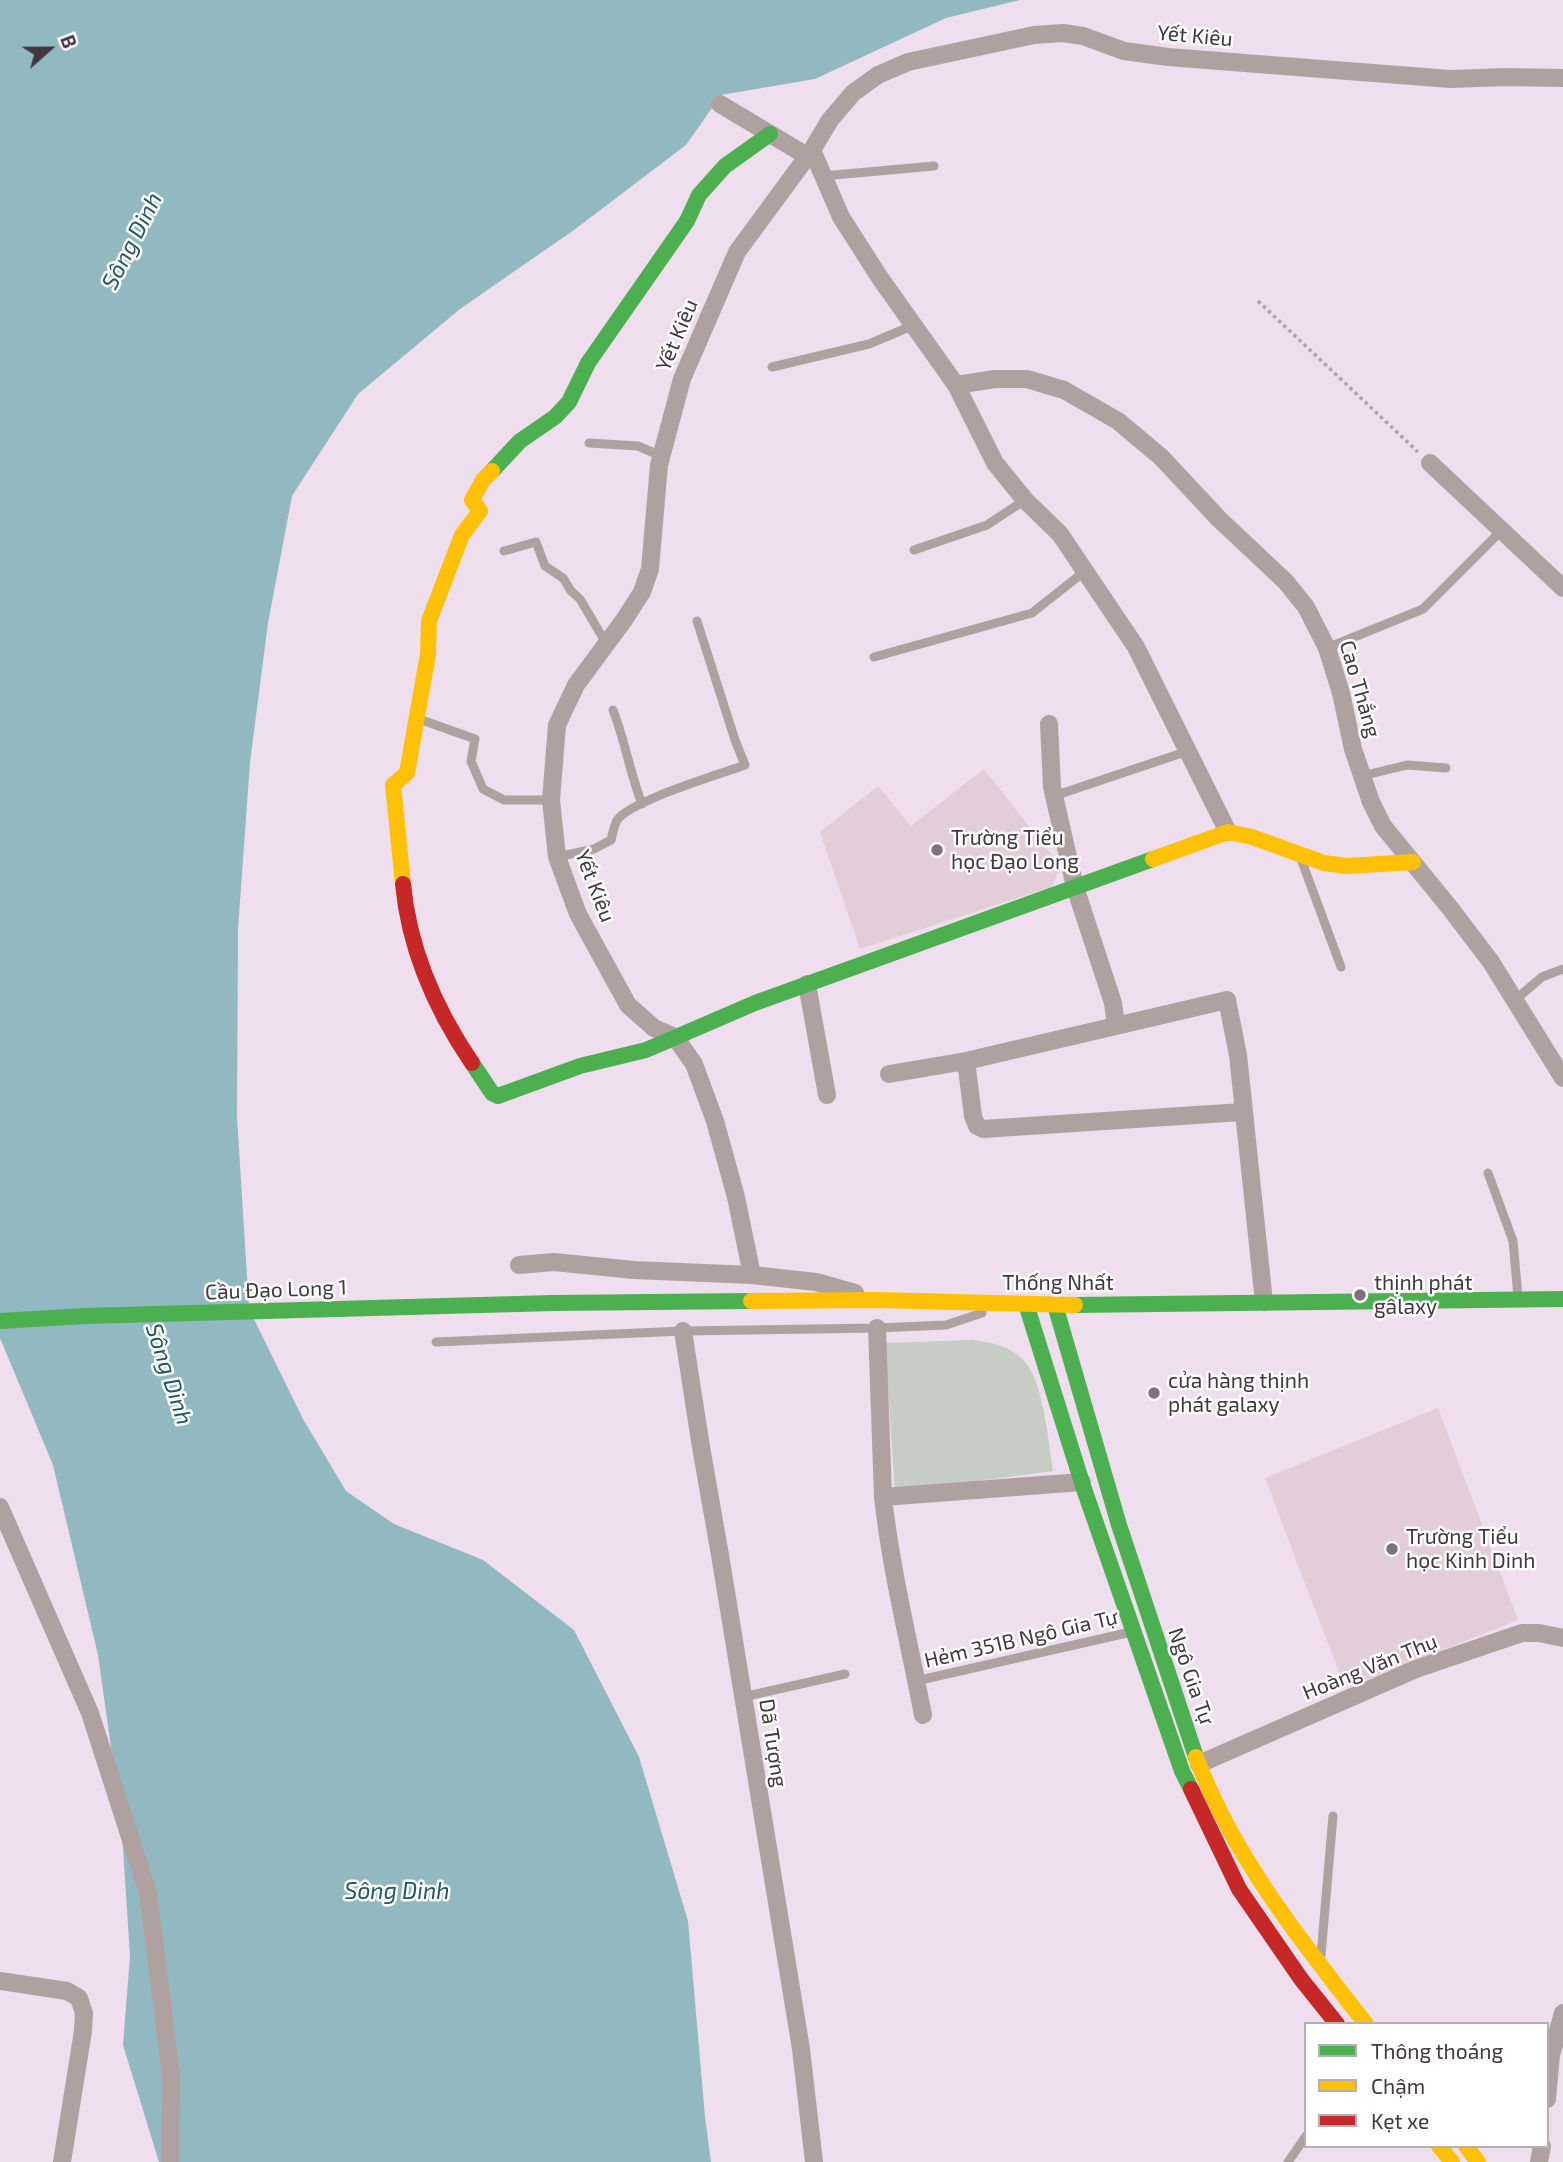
<!DOCTYPE html>
<meta charset="utf-8">
<style>
body{margin:0}
#map{position:relative;width:1563px;height:2162px;overflow:hidden;background:#efdeed;font-family:"Exo 2",sans-serif}
canvas{display:block}
.legend{position:absolute;left:1304px;top:2022px;width:245px;height:126px;box-sizing:border-box;background:#fff;border:2px solid #b3afb3;margin:0;padding:9px 12px;list-style:none;font-size:21px;color:#423641}
.legend li{display:flex;align-items:center;gap:14px;height:35px}
.legend b{width:35px;border:2px solid #b3afb3}
.north{position:absolute;left:14px;top:14px;width:70px;height:70px;-webkit-text-stroke:5px #fff;paint-order:stroke;rotate:69deg;font-size:19px;font-weight:700;line-height:28px;text-align:center;color:#423641}
.north::after{content:'';display:block;margin:auto;width:24px;height:32px;background:#423641;clip-path:polygon(50% 0,100% 100%,50% 72%,0 100%)}
</style>
<div id="map">
<canvas width="1563" height="2162"></canvas>
<ul class="legend">
<li><b style="height:9px;background:#4caf50"></b>Thông thoáng</li>
<li><b style="height:9px;background:#ffc107"></b>Chậm</li>
<li><b style="height:9px;background:#c62828"></b>Kẹt xe</li>
</ul>
<div class="north">B</div>
</div>
<script>
const c = document.querySelector('canvas').getContext('2d');
c.lineJoin = 'round';
function paint(path, color) { c.fillStyle = color; c.fill(path, 'evenodd'); }
function trace(path, color, width, dash) { c.strokeStyle = color; c.lineWidth = width; c.lineCap = dash ? 'butt' : 'round'; c.setLineDash(dash || []); c.stroke(path); }
function write(font, color, halo, rows, align = 'center') {
  c.font = font + ' "Exo 2",sans-serif'; c.lineWidth = 5; c.setLineDash([]); c.textBaseline = 'middle'; c.strokeStyle = halo; c.fillStyle = color; for (const [text, x, y, turn = 0] of rows) {
    c.save(); c.translate(x, y); c.rotate((+turn || 0) * Math.PI / 180); c.textAlign = isNaN(turn) ? turn : align; if (halo) c.strokeText(text, 0, 0); c.fillText(text, 0, 0); c.restore();
  }
}
const education = new Path2D(`
 M984 769 1061 867 1051 887 860 949 820 832 878 786 911 826Z
 M1438 1408 1518 1620 1345 1688 1265 1478Z`);
const green = new Path2D(`
 M971 1340C990 1342 1012 1346 1025 1362 1044 1384 1048 1442 1053 1471L895 1492 885 1343Z`);
const water = new Path2D(`
 M0 0H1020L946 18 815 79 721 95 686 145 574 230 460 309 358 394 292 496 268 623 250 762 238 929 237 1117 249 1309 303 1419 346 1491 394 1524 483 1560 574 1630 639 1757 688 1921 705 2117 711 2162H159L123 2045 130 1956 121 1818 98 1655 53 1465 0 1338Z`);
const path = new Path2D(`
 M1258 301 1418 452`);
const lane = new Path2D(`
 M823 176 934 166
 M772 367 869 344 914 325
 M589 443 638 446 661 456
 M914 550 987 525 1025 500
 M504 551 536 542 545 566 563 578 571 591 580 599 606 643
 M1327 648 1423 609 1502 530
 M874 657 1032 613 1085 571
 M613 710C625 741 630 773 642 804
 M419 719 475 739 471 761 483 789 504 800H551
 M1362 776 1407 765 1446 768
 M1054 796 1188 751
 M557 857 594 849 611 840C613 833 614 824 618 819 633 800 718 775 745 765L735 740 697 621
 M1301 859 1341 967
 M1515 1000 1542 977 1563 969
 M1488 1173 1513 1241 1518 1297
 M436 1342 683 1331 877 1328 946 1325 982 1313
 M916 1681 1131 1632
 M743 1697 845 1674
 M1321 1955 1333 1816
 M1288 2162 1306 2136`);
const street = new Path2D(`
 M720 104 807 156
 M812 150 841 217 880 278 956 385 995 463 1025 500 1060 534 1136 647 1228 832
 M956 385 995 379H1027L1064 390 1118 421 1161 457 1219 519 1286 582 1306 607 1327 648 1341 693 1353 749 1371 802 1383 826 1450 908 1491 962 1563 1078
 M1430 463 1563 588
 M1049 724 1052 787 1075 887 1113 1003 1116 1025
 M807 984 827 1095
 M966 1061 973 1116 977 1126 983 1129 1242 1112
 M889 1074 966 1061 1227 1000 1238 1055 1264 1302
 M519 1265 554 1262 634 1270 752 1275 816 1282 855 1293
 M752 1275 736 1197 715 1121 694 1064 675 1037 654 1028 628 1005 578 914 557 857 551 800 557 725 576 685 624 620 642 592 650 569 659 465 682 379 737 252 812 150 830 120 853 93 878 75 908 62 1034 35 1063 33 1083 36 1124 51 1168 57 1450 79 1506 77 1563 78
 M877 1328 883 1497C891 1570 909 1642 923 1715
 M683 1331 701 1447 720 1555 801 2049 814 2162
 M883 1497 1082 1482
 M0 1507 90 1713 148 1893 171 2075 170 2162
 M1199 1764 1416 1669 1522 1633H1539L1563 1638
 M0 1981 67 1991 79 1998 84 2013 83 2031 62 2162
 M1547 2099 1551 2055 1563 2013
 M1539 2162 1542 2146`);
const fast = new Path2D(`
 M492 471 520 441 555 417 569 402 588 363 687 221 699 195 725 166 770 134
 M472 1063 492 1093 498 1096 580 1066 646 1050 755 1003 1153 859
 M1026 1304 1083 1486 1182 1771 1191 1789
 M1055 1305 1119 1525 1196 1757
 M1075 1305 1563 1299
 M0 1321 85 1316 553 1303 751 1301`);
const slow = new Path2D(`
 M1153 859 1228 832 1252 837 1324 863 1347 866 1413 862
 M403 884 393 785 407 773 428 654 429 621 462 535 480 511 472 500 483 480 492 471
 M751 1301 878 1300 1075 1305
 M1196 1757C1233 1856 1301 1941 1366 2024
 M1439 2146 1452 2162
 M1466 2146 1478 2162`);
const jam = new Path2D(`
 M403 884C409 948 436 1010 472 1063
 M1191 1789 1239 1889 1301 1979 1337 2024`);
const markers = [
 [937,850,7,"#7f717d"],
 [1360,1295,7,"#7f717d"],
 [1154,1393,7,"#7f717d"],
 [1392,1549,7,"#7f717d"]
];
const streetNames = [
 ["Yết Kiêu",1195,36,5],
 ["Yết Kiêu",677,335,-67],
 ["Cao Thắng",1360,689,74],
 ["Yết Kiêu",595,886,69],
 ["Thống Nhất",1058,1283],
 ["Cầu Đạo Long 1",276,1290,-2],
 ["Hẻm 351B Ngô Gia Tự",1021,1639,-13],
 ["Hoàng Văn Thụ",1370,1667,-22],
 ["Ngô Gia Tự",1191,1676,71],
 ["Dã Tượng",773,1743,81]
];
const poiNames = [
 ["Trường Tiểu",951,838],
 ["học Đạo Long",951,862],
 ["thịnh phát",1374,1283],
 ["gâlaxy",1374,1307],
 ["cửa hàng thịnh",1168,1381],
 ["phát galaxy",1168,1405],
 ["Trường Tiểu",1406,1537],
 ["học Kinh Dinh",1406,1561]
];
const waterNames = [
 ["Sông Dinh",132,241,-63],
 ["Sông Dinh",169,1374,72],
 ["Sông Dinh",397,1891]
];
paint(education, '#e2cdd9');
paint(green, '#c6cdc5');
paint(water, '#92b8c2');
trace(path, '#b1a3a7', 3.5, [3.5, 3.5]);
trace(lane, '#b0a1a1', 9);
trace(street, '#b0a1a1', 18);
trace(fast, '#4caf50', 16);
trace(slow, '#ffc107', 16);
trace(jam, '#c62828', 16);
for (const [x, y, r, color] of markers) { const dot = new Path2D(); dot.arc(x, y, r, 0, 2 * Math.PI); c.fillStyle = color; c.fill(dot); trace(dot, '#fff', 2.5); }
write('21px', '#423641', '#fff', streetNames);
write('21px', '#423641', '#fff', poiNames, 'left');
write('italic 23px', '#21575d', '#fff', waterNames);
</script>
